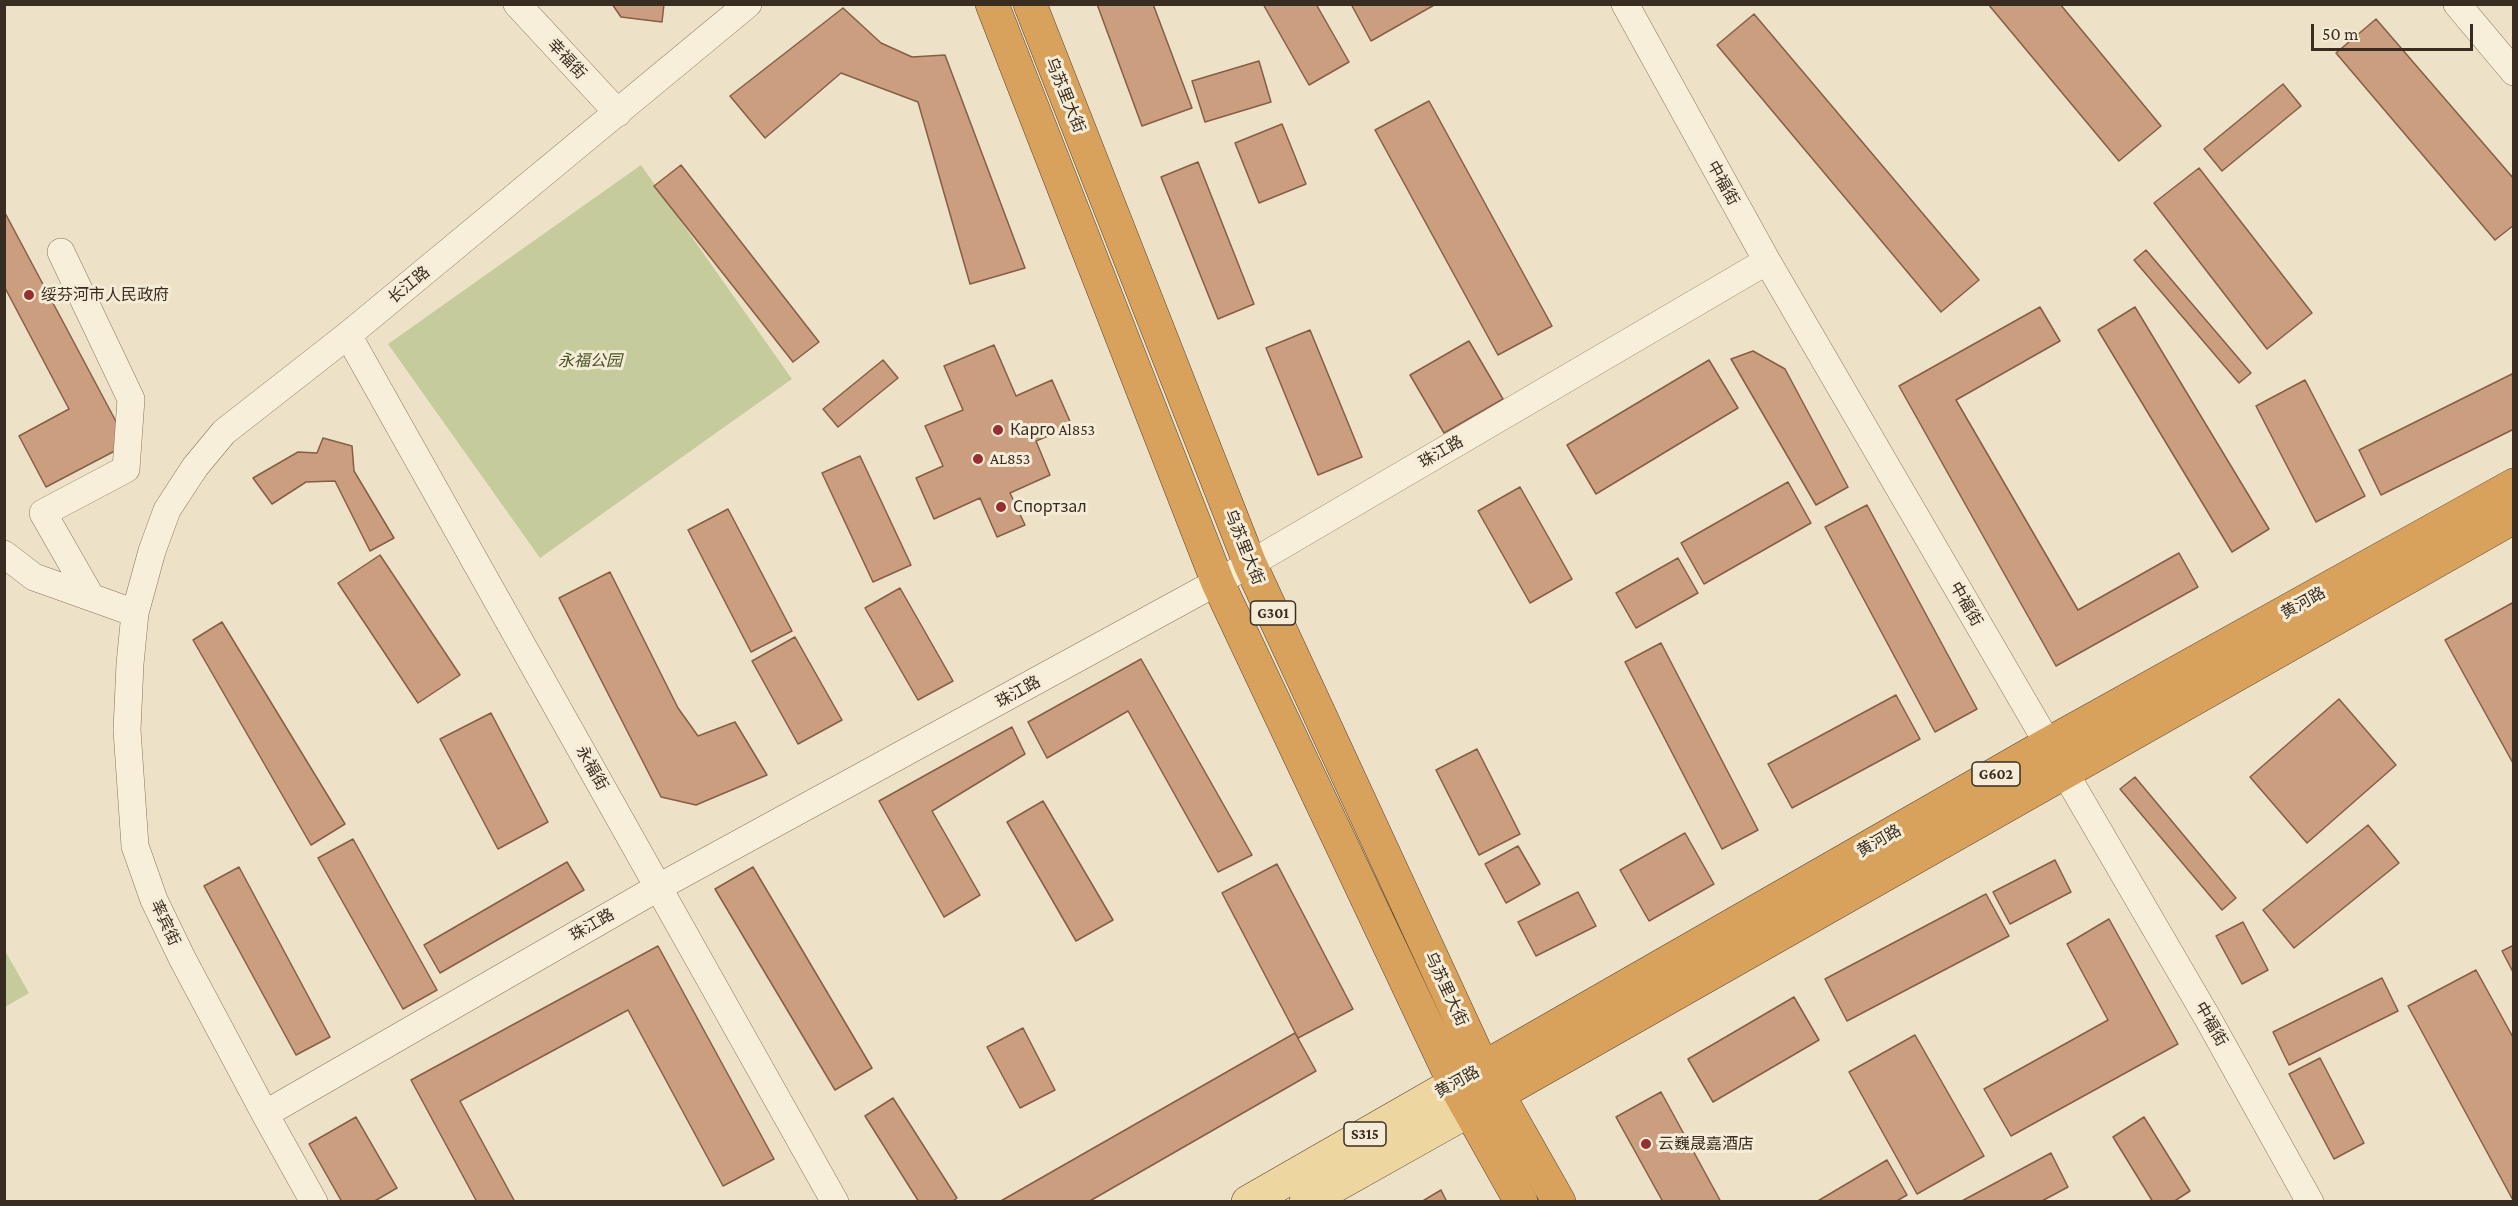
<!DOCTYPE html>
<meta charset="utf-8">
<style>
body{margin:0}
#map{position:relative;width:2518px;height:1206px;overflow:hidden;background:#ede2c7;font-family:"Crimson Pro",serif}
canvas{display:block}
.frame{position:absolute;inset:0;border:6px solid #392c20;pointer-events:none}
.scale{position:absolute;left:2311px;top:24px;width:162px;height:27px;box-sizing:border-box;border:3px solid #392c20;border-top:0;padding-left:8px;font-size:18px;line-height:21px;white-space:nowrap;color:#392c20;-webkit-text-stroke:4px #f5ecd7;paint-order:stroke}
</style>
<div id="map">
<canvas width="2518" height="1206"></canvas>
<div class="frame"></div>
<div class="scale">50 m</div>
</div>
<script>
const c = document.querySelector('canvas').getContext('2d');
c.lineJoin = 'round';
function paint(path, color) { c.fillStyle = color; c.fill(path, 'evenodd'); }
function trace(path, color, width, dash) { c.strokeStyle = color; c.lineWidth = width; c.lineCap = dash ? 'butt' : 'round'; c.setLineDash(dash || []); c.stroke(path); }
function write(font, color, halo, rows, align = 'center') {
  c.font = font + ' "Crimson Pro","Noto Sans SC",serif'; c.lineWidth = 6; c.setLineDash([]); c.textBaseline = 'middle'; c.strokeStyle = halo; c.fillStyle = color; for (const [text, x, y, turn = 0] of rows) {
    c.save(); c.translate(x, y); c.rotate((+turn || 0) * Math.PI / 180); c.textAlign = isNaN(turn) ? turn : align; if (halo) c.strokeText(text, 0, 0); c.fillText(text, 0, 0); c.restore();
  }
}
const green = new Path2D(`
 M641 165 792 379 540 558 388 344Z
 M4 949 29 993 5 1007H4Z`);
const building = new Path2D(`
 M612 4H664L662 22 621 17Z
 M1097 4H1153L1192 108 1142 126Z
 M1263 4H1316L1349 62 1309 85Z
 M1351 4H1436L1371 41Z
 M1988 4H2060L2161 126 2119 161Z
 M843 8 881 43 912 57 945 55 1025 268 970 284 918 102 841 73 765 138 730 96Z
 M1754 14 1979 280 1941 312 1717 45Z
 M2376 19 2514 179V225L2495 240 2336 53Z
 M1259 61 1271 102 1205 122 1192 81Z
 M2283 84 2301 106 2222 171 2204 149Z
 M1429 101 1552 326 1498 355 1375 130Z
 M1282 124 1306 184 1259 203 1235 143Z
 M1198 162 1254 304 1218 319 1161 177Z
 M681 165 819 342 793 362 654 186Z
 M2199 168 2312 313 2267 349 2154 203Z
 M4 211 128 444 46 487 19 436 69 409 4 286Z
 M2146 250 2251 373 2239 383 2134 260Z
 M2040 307 2060 341 1956 400 2078 610 2179 553 2198 587 2056 666 1899 386Z
 M2135 307 2269 529 2232 552 2098 330Z
 M1310 330 1362 457 1318 475 1266 348Z
 M1469 341 1503 399 1444 433 1410 375Z
 M994 345 1016 396 1052 380 1072 426 1036 441 1050 475 1010 493 1025 525 997 537 980 498 934 519 916 478 943 466 925 426 963 410 944 366Z
 M1753 351 1785 369 1848 487 1816 505 1731 359Z
 M883 360 898 378 838 427 823 409Z
 M1709 360 1738 408 1596 494 1567 445Z
 M2514 373V429L2381 495 2359 450Z
 M2305 380 2365 496 2316 522 2256 406Z
 M323 438 352 446 354 471 394 538 370 551 335 481 306 482 272 504 253 478 298 452 317 453Z
 M860 456 911 565 873 582 822 473Z
 M1788 482 1811 523 1704 584 1681 543Z
 M1520 487 1572 579 1530 603 1478 511Z
 M1867 505 1977 709 1935 732 1825 527Z
 M728 509 792 631 751 652 688 530Z
 M380 555 460 675 418 703 338 583Z
 M1678 558 1698 593 1636 628 1616 593Z
 M610 572 678 708 698 736 735 722 767 775 696 805 661 797 559 598Z
 M900 588 953 681 918 700 865 608Z
 M2514 602V765L2445 640Z
 M222 622 345 824 311 845 193 640Z
 M795 637 842 720 798 744 752 661Z
 M1661 643 1758 830 1722 849 1625 662Z
 M1141 659 1252 855 1218 872 1128 711 1047 758 1028 722Z
 M1896 695 1920 739 1792 808 1768 764Z
 M2339 699 2396 765 2307 843 2250 777Z
 M491 713 548 822 498 849 440 739Z
 M1012 727 1025 754 932 811 980 895 944 917 879 801Z
 M1477 749 1520 834 1479 855 1436 770Z
 M2135 777 2236 898 2222 910 2120 789Z
 M1043 801 1113 920 1076 941 1007 822Z
 M2368 825 2399 863 2294 948 2263 910Z
 M1685 833 1714 884 1649 921 1620 870Z
 M353 839 437 990 403 1009 318 858Z
 M1518 846 1540 884 1506 903 1485 864Z
 M2055 860 2071 892 2010 924 1993 892Z
 M567 862 584 890 440 973 424 945Z
 M1277 864 1353 1009 1298 1038 1222 893Z
 M239 867 330 1037 296 1055 204 886Z
 M753 867 872 1068 835 1090 715 889Z
 M1578 892 1596 926 1536 956 1518 922Z
 M1986 894 2009 936 1847 1021 1825 979Z
 M2109 919 2178 1044 2011 1136 1984 1089 2108 1020 2067 944Z
 M2243 922 2268 970 2242 984 2216 936Z
 M2514 945V974L2502 951Z
 M658 946 774 1159 723 1186 628 1010 460 1101 515 1202H477L411 1080Z
 M2476 970 2514 1039V1202L2408 1006Z
 M2382 978 2398 1011 2289 1065 2273 1032Z
 M1794 997 1819 1040 1713 1102 1688 1059Z
 M1023 1028 1055 1090 1020 1108 987 1047Z
 M1295 1033 1316 1071 1088 1202H999Z
 M1915 1035 1984 1156 1917 1194 1849 1072Z
 M2320 1058 2364 1143 2334 1159 2289 1074Z
 M1661 1092 1721 1202H1663L1616 1117Z
 M893 1098 957 1198 952 1202H919L865 1116Z
 M356 1117 397 1188 373 1202H342L309 1144Z
 M2144 1117 2190 1191 2173 1202H2153L2113 1137Z
 M2051 1153 2068 1187 2040 1202H1960Z
 M1887 1160 1907 1195 1895 1202H1816Z
 M1441 1190 1447 1202H1421Z`);
const minor = new Path2D(`
 M517 4 618 113
 M1625 4 1767 261 2207 1017 2310 1202
 M2457 4 2514 72
 M61 252 131 399 126 469 43 513 91 597
 M348 335 835 1202
 M4 554 34 577 135 613
 M265 1114 659 887 1250 564 1767 261
 M314 1202 265 1114 182 958 154 900 135 846 127 730 130 664 135 613 152 551 167 510 178 493 195 467 224 432 348 335 748 4`);
const major = new Path2D(`
 M1248 1202 1478 1070
 M1306 1202 1493 1097`);
const highway = new Path2D(`
 M992 4 1218 583 1454 1083 1521 1202
 M1030 4 1250 564 1483 1068 1559 1202
 M1483 1068 2048 744 2514 485
 M1497 1095C1835 901 2175 710 2514 517`);
const markers = [
 [29,295,6,"#952f30"],
 [998,430,6,"#952f30"],
 [978,459,6,"#952f30"],
 [1001,507,6,"#952f30"],
 [1646,1144,6,"#952f30"]
];
const shields = [
 [1273,613,45],
 [1996,774,48],
 [1365,1134,42]
];
const shieldNames = [
 ["G301",1273,613],
 ["G602",1996,774],
 ["S315",1365,1134]
];
const streetNames = [
 ["幸福街",567,59,47],
 ["乌苏里大街",1065,95,68],
 ["中福街",1723,183,61],
 ["长江路",409,285,-39],
 ["珠江路",1441,452,-30],
 ["乌苏里大街",1244,547,68],
 ["黄河路",2303,603,-29],
 ["中福街",1966,604,60],
 ["珠江路",1018,692,-29],
 ["永福街",592,768,61],
 ["黄河路",1879,841,-30],
 ["率宾街",165,923,65],
 ["珠江路",592,925,-30],
 ["乌苏里大街",1446,989,65],
 ["中福街",2211,1024,60],
 ["黄河路",1457,1082,-29]
];
const poiNames = [
 ["绥芬河市人民政府",41,295],
 ["Карго Al853",1010,430],
 ["AL853",990,459],
 ["Спортзал",1013,507],
 ["云巍晟嘉酒店",1658,1144]
];
const parkNames = [
 ["永福公园",590,361]
];
paint(green, '#c5cb9b');
paint(building, '#ca9e7f');
trace(building, '#875e44', 1.5);
trace(minor, '#88745d', 28);
trace(major, '#564231', 34);
trace(highway, '#564231', 34);
trace(minor, '#f8efdb', 27);
trace(major, '#eed6a1', 33);
trace(highway, '#d8a25c', 33);
for (const [x, y, r, color] of markers) { const dot = new Path2D(); dot.arc(x, y, r, 0, 2 * Math.PI); c.fillStyle = color; c.fill(dot); trace(dot, '#f5ecd7', 2); }
for (const [x, y, w] of shields) { const box = new Path2D(); box.roundRect(x - w / 2, y - 12, w, 24, 4.5); c.fillStyle = '#f5ecd7'; c.fill(box); trace(box, '#392c20', 1.5); }
write('bold 15px', '#392c20', null, shieldNames);
write('16px', '#392c20', '#f5ecd7', streetNames);
write('16px', '#392c20', '#f5ecd7', poiNames, 'left');
write('italic 16px', '#495528', '#f5ecd7', parkNames);
</script>
